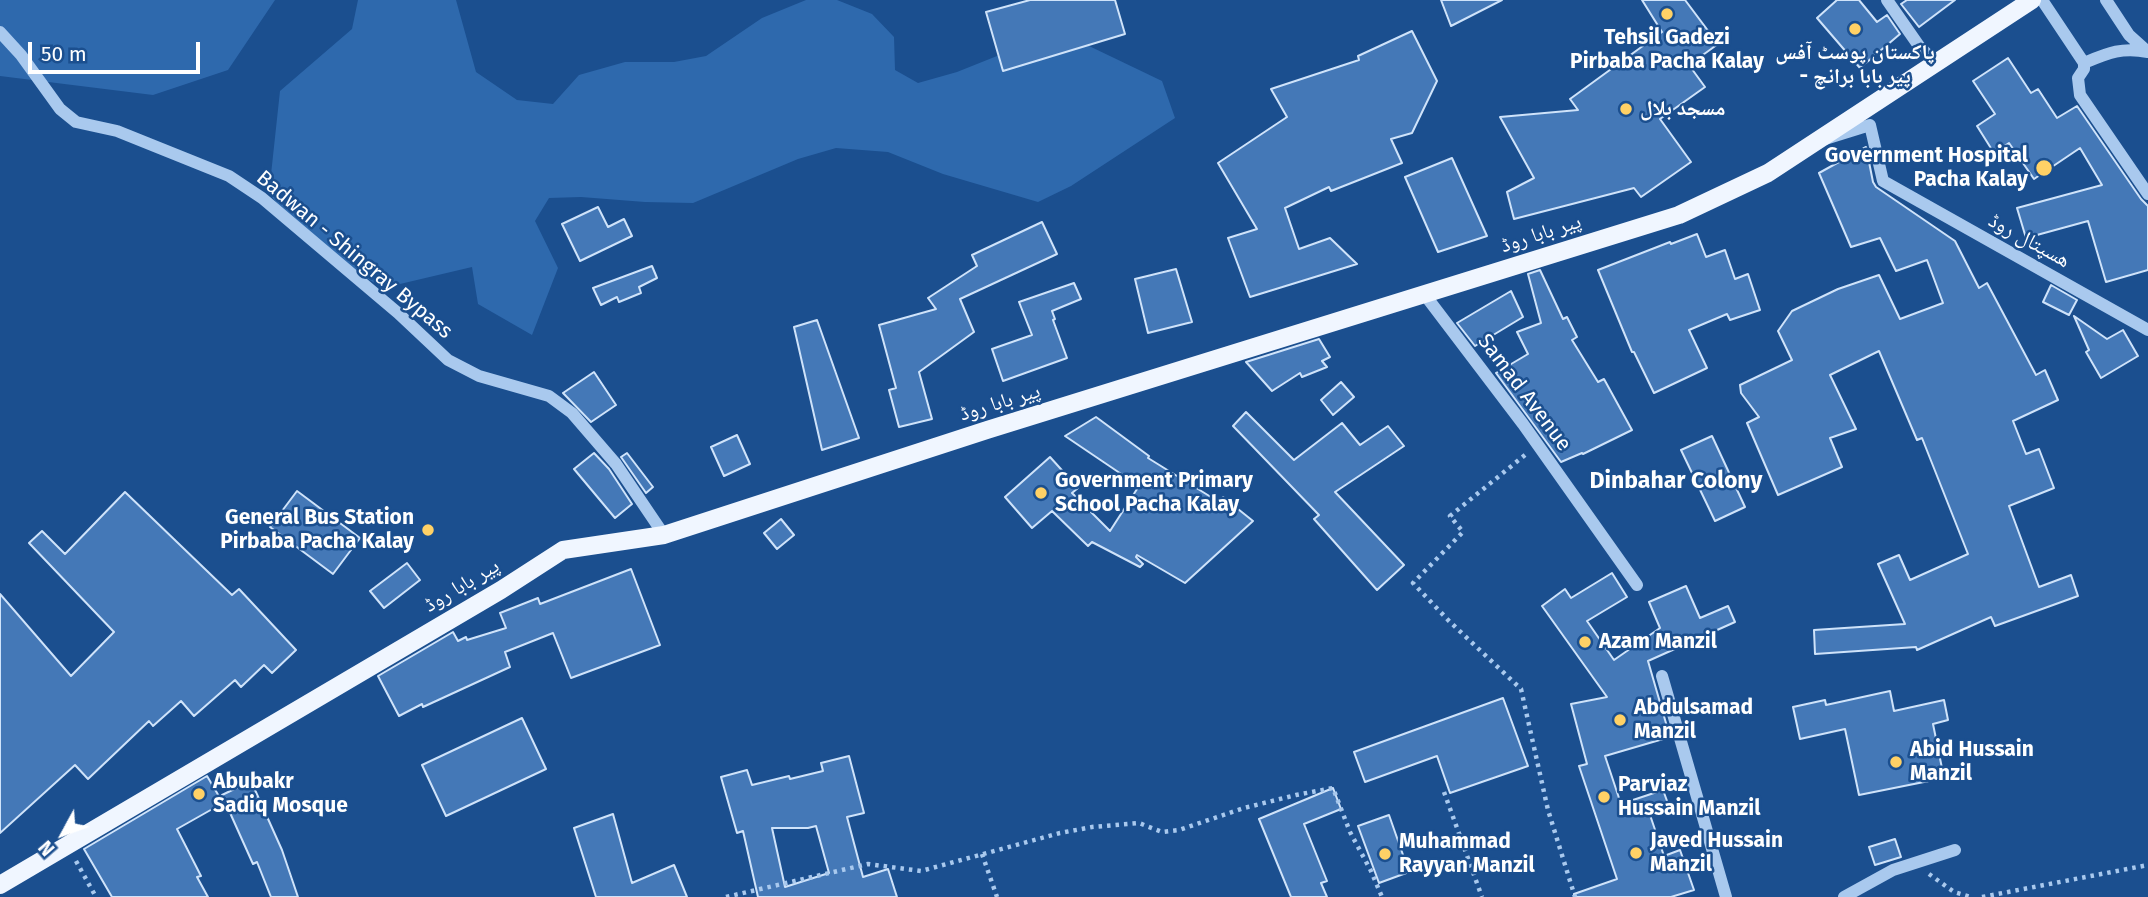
<!DOCTYPE html>
<meta charset="utf-8">
<style>
body{margin:0}
#map{position:relative;width:2148px;height:897px;overflow:hidden;background:#1b4f8f;font-family:"Fira Sans",sans-serif}
canvas{display:block}
.north{position:absolute;left:28px;top:799px;width:70px;height:70px;-webkit-text-stroke:5px #1b4f8f;paint-order:stroke;rotate:229deg;font-size:19px;font-weight:700;line-height:28px;text-align:center;color:#fff}
.north::after{content:'';display:block;margin:auto;width:24px;height:32px;background:#fff;clip-path:polygon(50% 0,100% 100%,50% 72%,0 100%)}
.scale{position:absolute;left:28px;top:42px;width:172px;height:32px;box-sizing:border-box;border:4px solid #fff;border-top:0;padding-left:9px;font-size:21px;line-height:24px;white-space:nowrap;color:#fff;-webkit-text-stroke:5px #1b4f8f;paint-order:stroke}
</style>
<div id="map">
<canvas width="2148" height="897"></canvas>
<div class="north">N</div>
<div class="scale">50 m</div>
</div>
<script>
const c = document.querySelector('canvas').getContext('2d');
c.lineJoin = 'round';
function paint(path, color) { c.fillStyle = color; c.fill(path, 'evenodd'); }
function trace(path, color, width, dash) { c.strokeStyle = color; c.lineWidth = width; c.lineCap = dash ? 'butt' : 'round'; c.setLineDash(dash || []); c.stroke(path); }
function write(font, color, halo, rows, align = 'center') {
  c.font = font + ' "Fira Sans","Noto Naskh Arabic",sans-serif'; c.lineWidth = 5; c.setLineDash([]); c.textBaseline = 'middle'; c.strokeStyle = halo; c.fillStyle = color; for (const [text, x, y, turn = 0] of rows) {
    c.save(); c.translate(x, y); c.rotate((+turn || 0) * Math.PI / 180); c.textAlign = isNaN(turn) ? turn : align; if (halo) c.strokeText(text, 0, 0); c.fillText(text, 0, 0); c.restore();
  }
}
const green = new Path2D(`
 M0 0H275L228 70 153 95 0 76Z
 M358 0H456L476 72 517 100 553 104 579 75 625 62H674L706 56 762 18 806 0H837L872 14 894 37 895 70 918 83 957 72 1042 38 1087 45 1162 81 1175 118 1071 186 1038 202 943 174 888 152 836 148 798 159 693 203 645 202 581 197 549 198 535 221 558 268 532 335 478 304 472 267 383 288 306 242 269 193 280 91 352 29Z`);
const building = new Path2D(`
 M1030 0H1115L1125 34 1003 71 986 12Z
 M1441 0H1502L1451 26Z
 M1642 0H1685L1718 44 1689 65 1705 87 1660 119 1691 162 1641 197 1634 188 1514 219 1507 192 1534 178 1500 117 1578 110 1570 99 1662 32Z
 M1837 0H1859L1877 22 1887 15 1900 34 1860 68 1817 18Z
 M1907 0H1955L1919 27 1901 4Z
 M1412 31 1437 81 1412 133 1391 139 1402 163 1331 191 1329 187 1285 208 1299 249 1330 238 1357 264 1250 297 1228 238 1257 229 1218 163 1287 117 1271 89 1359 60 1358 56Z
 M2008 58 2031 93 2038 89 2057 118 2077 106 2141 199 2148 206V270L2106 282 2088 221 2026 238 2017 208 2102 185 2080 148 2034 179 2009 143 1994 153 1977 126 1995 114 1973 81Z
 M1866 147 1873 182 1876 187 1955 241 1979 288 1987 283 2036 375 2045 370 2058 400 2013 421 2026 454 2039 449 2054 488 2009 506 2039 587 2071 575 2078 596 1995 626 1991 617 1917 650 1916 647 1815 654 1814 630 1905 624 1878 564 1899 555 1910 580 1968 554 1922 438 1917 440 1879 351 1830 375 1856 429 1830 438 1842 467 1778 495 1747 423 1759 417 1741 393 1740 385 1792 360 1778 331 1792 311 1838 289 1879 275 1900 319 1943 303 1927 260 1896 271 1880 238 1851 247 1819 173Z
 M1452 158 1487 236 1438 252 1405 177Z
 M598 207 608 227 624 219 632 236 580 261 562 224Z
 M1042 222 1057 254 960 299 974 332 919 372 932 419 899 427 889 390 896 388 879 325 936 309 928 298 977 266 972 255Z
 M1697 234 1706 257 1725 250 1735 279 1748 274 1760 310 1730 320 1727 314 1689 330 1707 368 1654 393 1634 352H1632L1598 270 1670 242 1671 244Z
 M652 266 657 278 639 287 641 293 619 302 617 297 601 305 593 288Z
 M1176 269 1192 322 1148 333 1135 279Z
 M1540 270 1563 319 1567 317 1577 337 1572 340 1598 382 1604 379 1632 430 1583 454 1582 453 1561 462 1496 373 1528 354 1517 332 1541 323 1528 274Z
 M1074 283 1081 299 1052 311 1055 319 1053 320 1067 358 1003 381 992 349 1032 335 1019 302Z
 M2051 285 2077 300 2069 315 2043 302Z
 M1511 291 1523 317 1475 346 1457 323Z
 M2074 316 2107 339 2123 330 2138 356 2101 378 2086 352 2089 350Z
 M817 320 859 438 822 450 794 327Z
 M1319 339 1330 357 1322 361 1327 367 1302 377 1300 373 1272 391 1246 362Z
 M594 372 616 405 591 422 563 393Z
 M1341 382 1354 397 1333 415 1321 400Z
 M1246 412 1294 460 1342 423 1360 445 1388 426 1404 446 1335 492 1404 565 1377 590 1314 519 1319 515 1233 426Z
 M1096 417 1149 456 1148 458 1219 502 1223 497 1253 521 1185 583 1137 555 1136 557 1143 564 1140 567 1092 542 1088 546 1052 511 1032 528 1005 497 1050 457 1078 488 1072 493 1110 531 1139 486 1065 436Z
 M737 435 750 464 724 476 711 447Z
 M1712 436 1745 507 1715 521 1681 450Z
 M594 453 609 469 632 504 615 518 574 469Z
 M627 453 653 487 646 493 621 457Z
 M297 491 360 538 333 574 270 527Z
 M125 492 232 595 239 589 296 650 272 673 264 665 241 687 235 680 194 716 181 701 153 726 149 721 88 779 75 765 0 833V594L71 676 114 632 29 543 42 531 65 554Z
 M781 519 794 535 777 549 764 533Z
 M407 563 420 580 384 608 370 591Z
 M631 569 660 645 571 678 553 633 505 652 510 667 423 707 422 704 399 716 378 676 453 632 458 641 466 637 467 640 506 628 500 613 538 598 540 604Z
 M1612 573 1627 597 1587 621 1614 660 1660 628 1649 602 1686 586 1700 618 1728 606 1735 622 1648 661 1670 737 1605 756 1621 804 1663 790 1670 809 1650 815 1664 856 1680 850 1694 890 1671 897H1574V894L1617 879 1579 766 1587 764 1571 704 1607 697 1542 606 1565 589 1571 598Z
 M1890 691 1894 711 1944 700 1948 720 1933 724 1944 778 1859 795 1845 729 1800 739 1793 707 1825 700 1826 705Z
 M1503 698 1528 766 1450 793 1437 756 1365 782 1354 752Z
 M522 718 546 769 446 816 422 765Z
 M849 756 864 813 847 817 863 877 888 869 897 897H758L743 831 737 833 721 777 747 770 752 785 789 776 790 779 823 771 821 763ZM816 826 829 873 785 887 772 828H808Z
 M207 776 223 803 177 829 201 876 197 877 208 897H112L84 849Z
 M251 781 282 850 298 897H271L257 862 253 864 222 795Z
 M1333 788 1341 809 1304 824 1327 881 1321 883 1327 897H1291L1259 819Z
 M613 814 632 883 674 865 687 897H596L574 828Z
 M1389 815 1409 872 1379 883 1358 826Z
 M1895 839 1901 857 1875 865 1869 847Z`);
const path = new Path2D(`
 M1525 455 1450 516 1463 532 1413 583 1449 621 1521 689 1548 810 1575 897
 M1444 792 1482 897
 M982 854 997 897
 M76 861 96 897
 M1929 874 1954 892 1971 897
 M726 897 868 864 921 871 1060 833 1092 827 1139 823 1162 832 1179 830 1244 808 1296 795 1333 788 1350 832 1371 871 1382 897
 M1982 897 2148 865`);
const minor = new Path2D(`
 M1887 0 1919 46 1935 62
 M2042 0 2084 63V69L2078 78 2080 95 2148 194
 M2106 0 2129 35 2148 52
 M0 32 21 55 60 109 76 122 117 131 229 176 262 198 398 313 448 360 479 376 549 396 572 413 616 464 664 535
 M2084 63C2108 53 2121 47 2148 52
 M1825 139 1870 125 1883 181 2148 330
 M1425 295 1523 424 1637 585
 M1662 676 1726 897
 M1844 897 1893 870 1955 850`);
const major = new Path2D(`
 M0 885 501 590 563 550 664 535 987 430 1679 215 1768 173 2032 0`);
const markers = [
 [1667,14,7,"#ffd166"],
 [1855,29,7,"#ffd166"],
 [1626,109,7,"#ffd166"],
 [2044,168,9,"#ffd166"],
 [1041,493,7,"#ffd166"],
 [428,530,7,"#ffd166"],
 [1585,642,7,"#ffd166"],
 [1620,720,7,"#ffd166"],
 [1896,762,7,"#ffd166"],
 [199,794,7,"#ffd166"],
 [1604,797,7,"#ffd166"],
 [1636,853,7,"#ffd166"],
 [1385,854,7,"#ffd166"]
];
const poiNames = [
 ["Tehsil Gadezi",1667,38,"center"],
 ["Pirbaba Pacha Kalay",1667,62,"center"],
 ["پاکستان پوسٹ آفس",1855,53,"center"],
 ["- پیر بابا برانچ",1855,77,"center"],
 ["مسجد بلال",1640,109],
 ["Government Hospital",2028,156,"right"],
 ["Pacha Kalay",2028,180,"right"],
 ["Government Primary",1055,481],
 ["School Pacha Kalay",1055,505],
 ["General Bus Station",414,518,"right"],
 ["Pirbaba Pacha Kalay",414,542,"right"],
 ["Azam Manzil",1599,642],
 ["Abdulsamad",1634,708],
 ["Manzil",1634,732],
 ["Abid Hussain",1910,750],
 ["Manzil",1910,774],
 ["Abubakr",213,782],
 ["Sadiq Mosque",213,806],
 ["Parviaz",1618,785],
 ["Hussain Manzil",1618,809],
 ["Javed Hussain",1650,841],
 ["Manzil",1650,865],
 ["Muhammad",1399,842],
 ["Rayyan Manzil",1399,866]
];
const streetNames = [
 ["پیر بابا روڈ",1541,234,-18],
 ["ھسپتال روڈ",2029,241,29],
 ["Badwan - Shingray Bypass",354,255,40],
 ["Samad Avenue",1524,393,53],
 ["پیر بابا روڈ",1000,403,-17],
 ["پیر بابا روڈ",462,586,-31]
];
const neighbourhoodNames = [
 ["Dinbahar Colony",1676,482]
];
paint(green, '#2e69ad');
paint(building, '#4478b7');
trace(building, '#cfe3fa', 2);
trace(path, '#a9c9ee', 4.5, [3.5, 5]);
trace(minor, '#a9c9ee', 12);
trace(major, '#f0f6ff', 18);
for (const [x, y, r, color] of markers) { const dot = new Path2D(); dot.arc(x, y, r, 0, 2 * Math.PI); c.fillStyle = color; c.fill(dot); trace(dot, '#1b4f8f', 2.5); }
write('bold 21px', '#fff', '#1b4f8f', poiNames, 'left');
write('21px', '#fff', '#1b4f8f', streetNames);
write('bold 23px', '#fff', '#1b4f8f', neighbourhoodNames);
</script>
